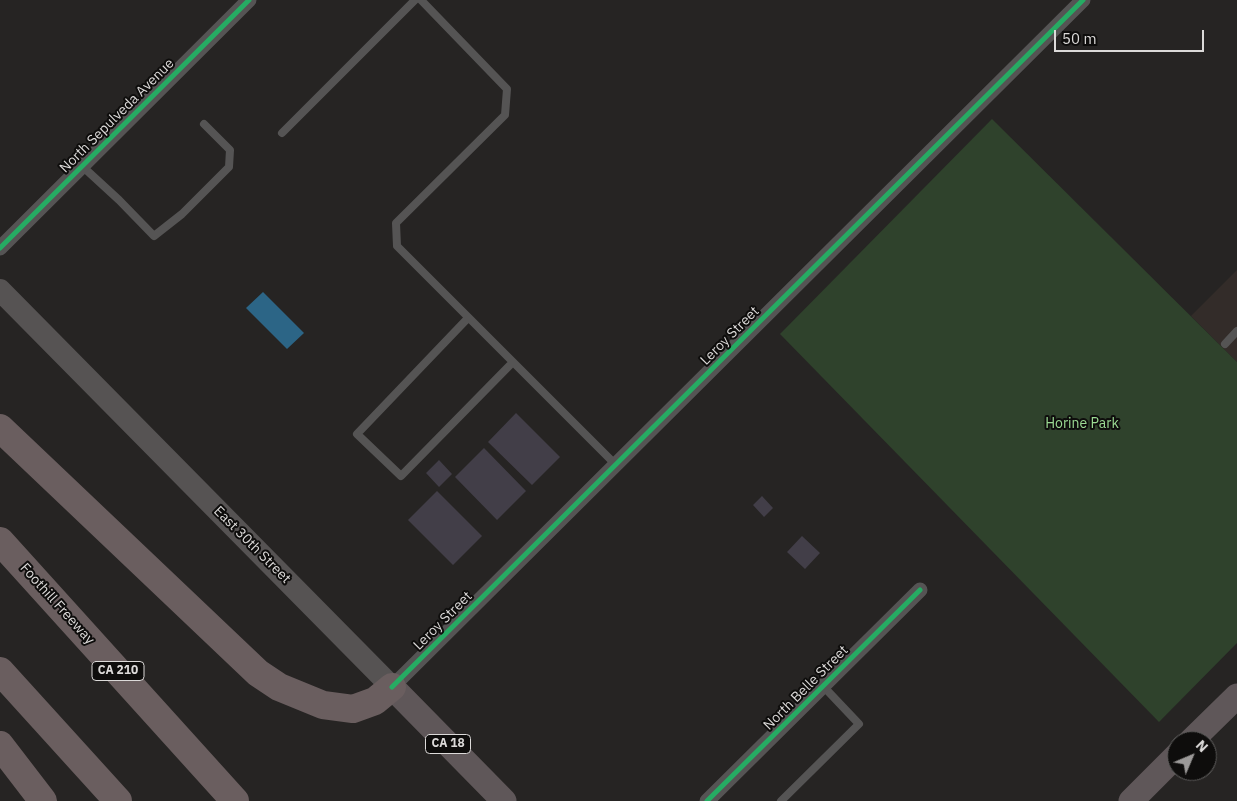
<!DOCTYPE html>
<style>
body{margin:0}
#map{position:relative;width:1237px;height:801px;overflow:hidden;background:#262423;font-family:"IBM Plex Sans",sans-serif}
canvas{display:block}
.north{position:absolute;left:1167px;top:731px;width:50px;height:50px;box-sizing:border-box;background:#0e0d0c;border:1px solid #605f5e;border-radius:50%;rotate:45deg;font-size:14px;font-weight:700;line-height:20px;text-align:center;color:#dcdad9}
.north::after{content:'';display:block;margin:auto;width:18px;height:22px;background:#9c9a99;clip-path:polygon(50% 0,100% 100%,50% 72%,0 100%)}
.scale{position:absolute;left:1054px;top:30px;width:150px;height:22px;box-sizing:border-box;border:2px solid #dcdad9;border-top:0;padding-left:6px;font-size:15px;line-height:18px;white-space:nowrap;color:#dcdad9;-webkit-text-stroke:4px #0e0d0c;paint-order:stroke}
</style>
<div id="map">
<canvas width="1237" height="801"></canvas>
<div class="north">N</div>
<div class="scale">50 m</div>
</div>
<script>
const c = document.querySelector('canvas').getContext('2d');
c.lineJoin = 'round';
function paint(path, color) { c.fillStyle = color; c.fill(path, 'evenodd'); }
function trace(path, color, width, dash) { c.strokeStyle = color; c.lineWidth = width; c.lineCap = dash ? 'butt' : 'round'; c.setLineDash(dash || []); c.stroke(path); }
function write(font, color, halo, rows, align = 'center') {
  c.font = font + ' "IBM Plex Sans",sans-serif'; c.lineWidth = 4; c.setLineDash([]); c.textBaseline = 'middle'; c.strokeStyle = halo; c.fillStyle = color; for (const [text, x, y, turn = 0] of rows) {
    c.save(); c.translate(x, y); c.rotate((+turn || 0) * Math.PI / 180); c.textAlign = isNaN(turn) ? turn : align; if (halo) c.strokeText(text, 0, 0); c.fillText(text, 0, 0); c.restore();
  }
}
const built = new Path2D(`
 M1237 270V362L1191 316Z`);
const green = new Path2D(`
 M992 119 1237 362V643L1159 722 780 334Z`);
const water = new Path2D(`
 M263 292 304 333 287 349 246 308Z`);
const building = new Path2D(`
 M516 413 560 457 532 485 488 442Z
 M484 448 526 491 497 520 455 477Z
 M439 460 452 474 439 487 426 473Z
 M437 491 482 536 453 565 408 520Z
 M762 496 773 508 764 517 753 505Z
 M802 536 820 553 805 569 787 552Z`);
const service = new Path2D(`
 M421 0 507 89 505 115 396 223 397 246 616 465
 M282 133 415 0
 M82 166 119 200 154 236 182 214 229 167 230 150 204 124
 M468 318 357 434 401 476 513 362
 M1225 344 1237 331
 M781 801 859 724 823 686`);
const minor = new Path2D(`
 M0 248 249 0
 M392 687 1083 0
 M707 801 920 590`);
const secondary = new Path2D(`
 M0 290 392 687`);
const primary = new Path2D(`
 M392 687 504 801
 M1191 741 1237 696
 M1131 801 1177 755`);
const motorway = new Path2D(`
 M0 428 258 673 279 687 323 705 353 709 375 701 392 687
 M0 541 235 801
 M0 671 118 801
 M0 745 43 801`);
const cycleway = new Path2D(`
 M0 248 249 0
 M392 687 1083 0
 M707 801 920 590`);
const shields = [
 [118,671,52],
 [448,744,45]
];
const shieldNames = [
 ["CA 210",118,671],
 ["CA 18",448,744]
];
const streetNames = [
 ["North Sepulveda Avenue",117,116,-45],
 ["Leroy Street",730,336,-45],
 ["East 30th Street",252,545,45],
 ["Foothill Freeway",57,604,48],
 ["Leroy Street",443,621,-45],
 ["North Belle Street",806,688,-45]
];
const parkNames = [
 ["Horine Park",1082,424]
];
paint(built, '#332c29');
paint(green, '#2f422c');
paint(water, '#2c6586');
paint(building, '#423e48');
trace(service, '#555454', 8);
trace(minor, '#555454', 15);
trace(secondary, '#565353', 22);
trace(primary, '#5f5759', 25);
trace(motorway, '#6a5e5f', 28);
trace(cycleway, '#26ab63', 5);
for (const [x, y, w] of shields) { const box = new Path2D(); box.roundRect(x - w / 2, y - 9.5, w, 19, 4); c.fillStyle = '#0e0d0c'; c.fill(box); trace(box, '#dcdad9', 1); }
write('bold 12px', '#dcdad9', null, shieldNames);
write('14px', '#dcdad9', '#0e0d0c', streetNames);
write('14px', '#9bda93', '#0e0d0c', parkNames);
</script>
